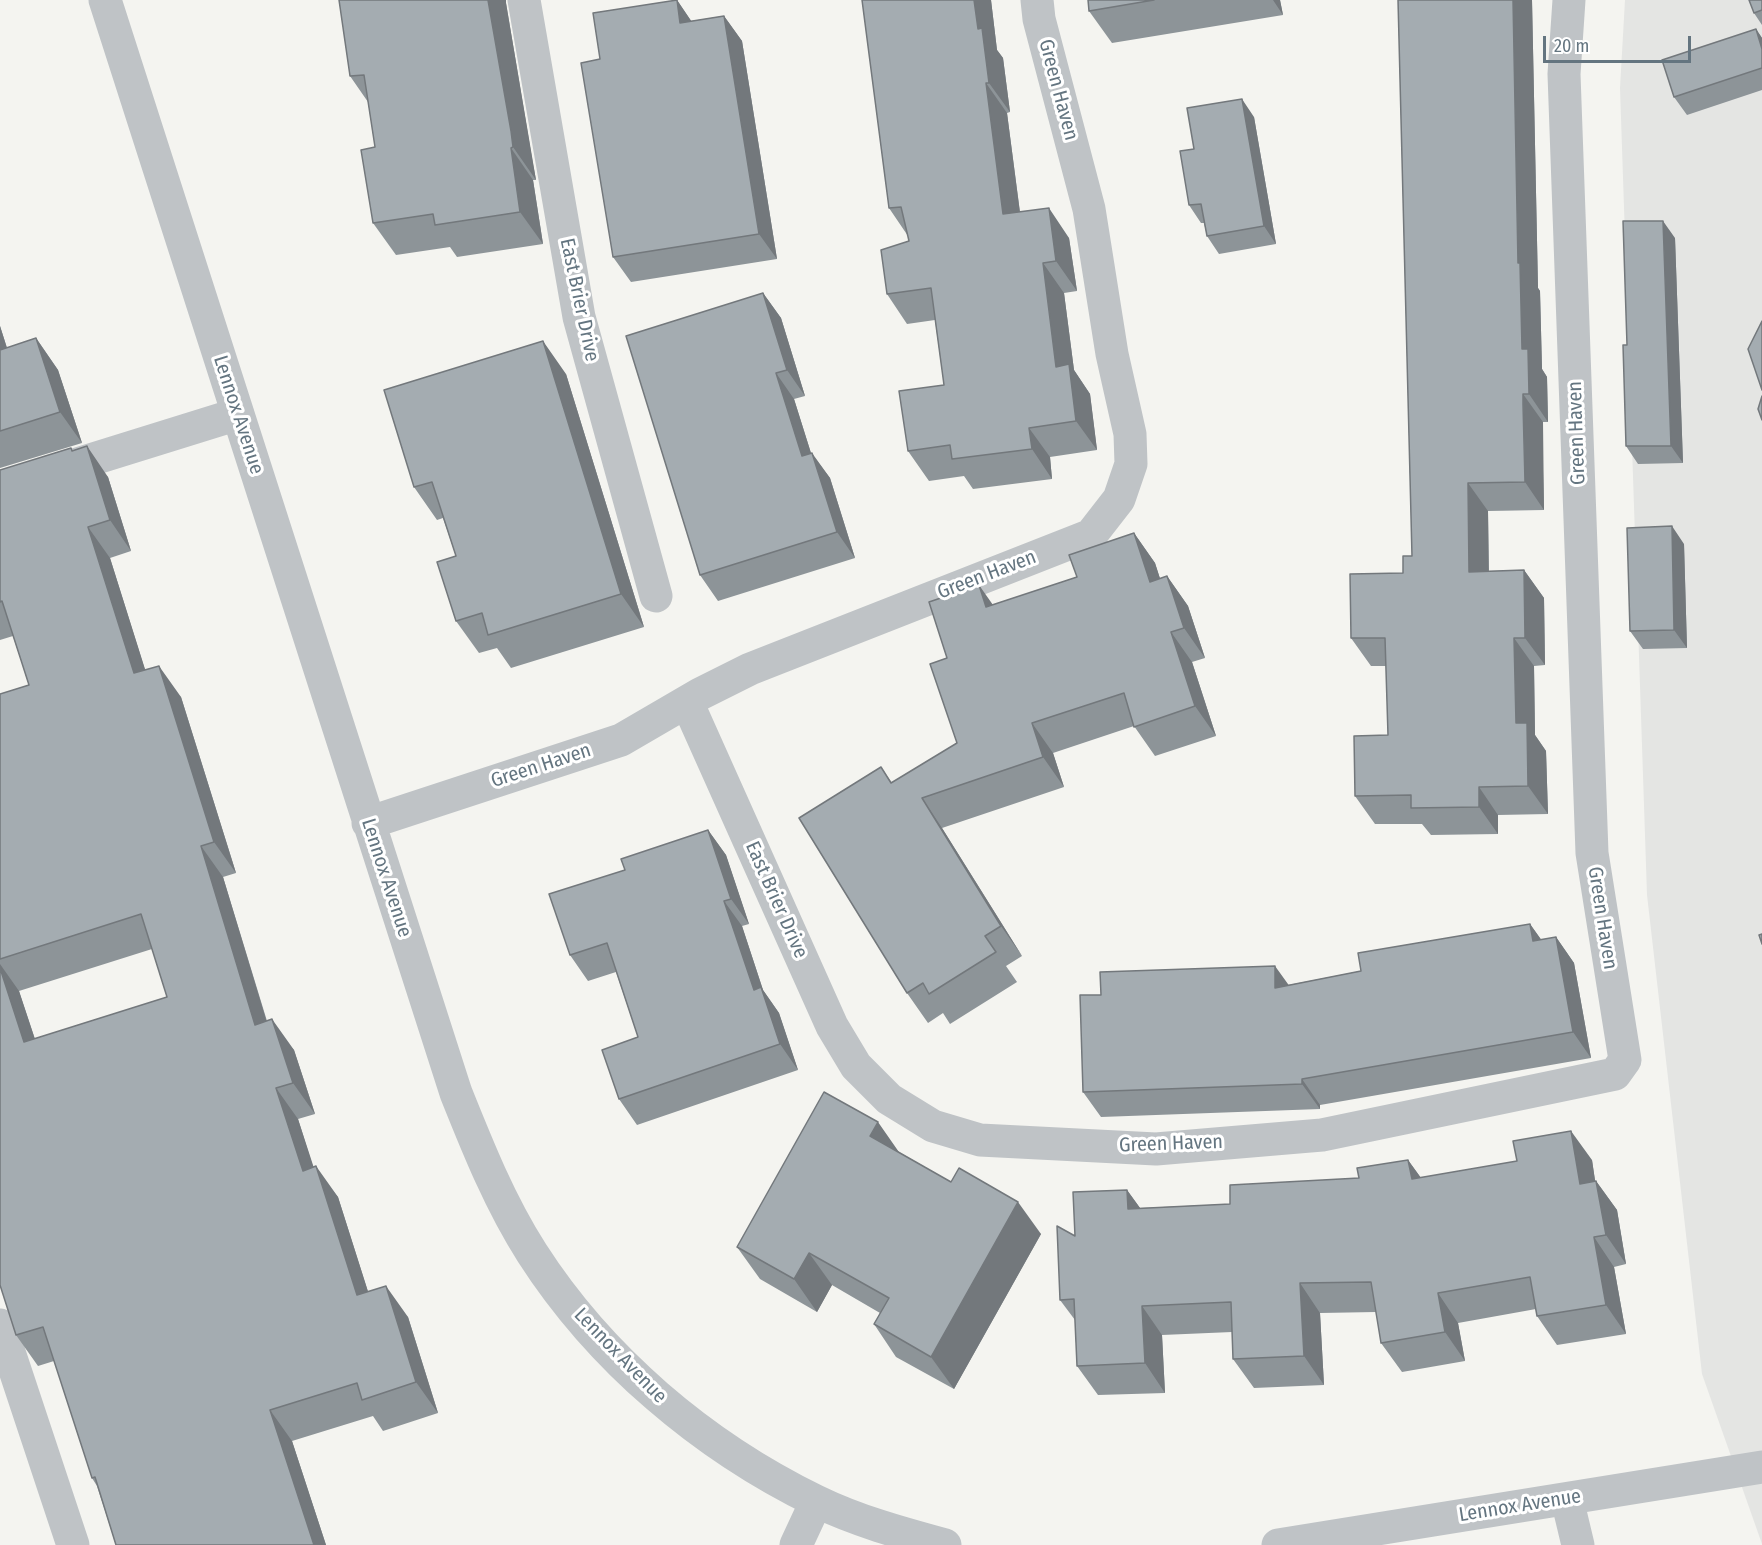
<!DOCTYPE html>
<style>
body{margin:0}
#map{position:relative;width:1762px;height:1545px;overflow:hidden;background:#f4f4f0;font-family:"Fira Sans Condensed",sans-serif}
canvas{display:block}
.scale{position:absolute;left:1543px;top:36px;width:148px;height:27px;box-sizing:border-box;border:3px solid #647580;border-top:0;padding-left:8px;font-size:18px;line-height:21px;white-space:nowrap;color:#647580;-webkit-text-stroke:4px #fff;paint-order:stroke}
</style>
<div id="map">
<canvas width="1762" height="1545"></canvas>
<div class="scale">20 m</div>
</div>
<script>
const c = document.querySelector('canvas').getContext('2d');
c.lineJoin = 'round';
function paint(path, color) { c.fillStyle = color; c.fill(path, 'evenodd'); }
function trace(path, color, width, dash) { c.strokeStyle = color; c.lineWidth = width; c.lineCap = dash ? 'butt' : 'round'; c.setLineDash(dash || []); c.stroke(path); }
function write(font, color, halo, rows, align = 'center') {
  c.font = font + ' "Fira Sans Condensed",sans-serif'; c.lineWidth = 6; c.setLineDash([]); c.textBaseline = 'middle'; c.strokeStyle = halo; c.fillStyle = color; for (const [text, x, y, turn = 0] of rows) {
    c.save(); c.translate(x, y); c.rotate((+turn || 0) * Math.PI / 180); c.textAlign = isNaN(turn) ? turn : align; if (halo) c.strokeText(text, 0, 0); c.fillText(text, 0, 0); c.restore();
  }
}
const built = new Path2D(`
 M1625 0H1762V1544L1702 1374 1647 895 1620 88Z`);
const minor = new Path2D(`
 M105 0 456 1093C478 1148 500 1203 532 1253 600 1359 703 1446 816 1501 857 1521 901 1533 945 1545
 M524 0 579 317 656 596
 M0 488 238 414
 M687 702 832 1026 856 1066 889 1099 933 1126 980 1140 1156 1149 1322 1135 1615 1074 1625 1060 1592 853 1564 74 1569 0
 M368 823 621 740 700 694 750 669 1091 535 1119 499 1131 464 1130 434 1112 354 1089 209 1039 19 1037 0
 M0 1325 73 1545
 M1567 1499 1578 1545
 M796 1545 816 1502
 M1278 1545 1762 1467`);
const wall = new Path2D(`
 M339 0H506V3L533 164 536 180H533L543 244 457 257 450 247 396 255 373 223 375 147 368 102 350 76Z
 M677 0 691 21 724 16 742 41 777 259 631 282 613 257 600 59Z
 M862 0H991L997 50 1003 58 1010 112 1007 113 1020 212 1069 238 1077 291 1064 293 1074 370 1090 394 1097 450 1050 457 1052 479 973 489 964 476 929 481 908 451 944 385 935 320 907 324 887 294 909 241 908 236 889 208Z
 M1088 0H1280L1283 15 1112 43 1089 11Z
 M1398 0H1532L1538 288 1540 291 1542 369 1547 377 1548 422H1543L1542 432 1544 510 1488 511 1489 571 1524 570 1544 598 1545 665 1534 666 1535 735 1546 751 1548 814 1498 815V834L1431 835 1422 824H1375L1355 796 1388 735 1386 666H1371L1351 638 1403 573 1412 556Z
 M1762 0V25L1754 13Z
 M1756 29 1762 38V90L1687 115 1674 97Z
 M1254 117 1276 244 1219 254 1207 236 1204 223H1201L1189 205 1194 149Z
 M1675 238 1683 463 1638 464 1626 446 1627 345Z
 M763 293 781 318 805 396 794 399 811 453 830 478 855 558 718 601 700 575Z
 M0 326 7 348 36 338 58 370 82 443 0 468Z
 M566 374 644 627 511 668 497 648 479 653 456 621V556L443 518 437 520 414 487Z
 M73 450 108 477 131 551 110 558 145 670 181 697 236 873 223 877 267 1021 294 1050 315 1114 298 1119 313 1167 338 1197 368 1292 408 1317 438 1413 383 1431 373 1416 292 1441 326 1545H116L97 1486 92 1478 54 1361 38 1366 16 1335 0 1285V694L29 685 13 636 0 640V470ZM152 949 167 997 35 1039 19 991Z
 M1134 533 1155 563 1160 579 1167 576 1188 606 1205 658 1192 662 1216 736 1155 756 1134 726 1053 753 1064 787 942 828 1022 956 1006 966 1017 982 950 1024 943 1013 928 1023 907 993 881 767 892 783 957 743 947 658 993 605 1077 577Z
 M1684 544 1687 648 1643 649 1630 631Z
 M708 830 726 855 749 924 742 926 763 990 779 1013 798 1070 637 1125 619 1099 638 1037 616 972 588 981 570 955 625 870Z
 M1530 924 1541 940 1556 937 1574 963 1591 1058 1320 1105V1109L1101 1117 1083 1092 1288 985 1361 971Z
 M899 1152 1041 1234 954 1389 896 1357 874 1324 880 1313 832 1285 817 1312 760 1279 737 1247Z
 M1408 1160 1421 1178 1592 1160 1595 1181H1596L1617 1210 1626 1264 1614 1267 1626 1334 1557 1345 1537 1316 1536 1309 1458 1323 1465 1361 1402 1372 1381 1343 1376 1312 1320 1313 1324 1385 1254 1388 1233 1359 1232 1332 1162 1335 1165 1393 1098 1395 1077 1366 1075 1320 1060 1300 1075 1236 1127 1190 1140 1208 1230 1204 1359 1178Z`);
const shadedWall = new Path2D(`
 M488 0H506V3L536 180 513 147Z
 M677 0 694 25 680 23Z
 M974 0H991L997 50 1003 58 1010 112 989 83 978 29Z
 M1273 0H1280L1283 15Z
 M1513 0H1532L1538 288 1540 291 1542 369 1547 377 1548 422 1529 394 1522 349 1518 263Z
 M724 16 742 41 777 259 759 234Z
 M1756 29 1762 38V49Z
 M986 83 1007 113 1024 244 1003 214Z
 M1242 99 1254 117 1276 244 1264 226Z
 M511 148 533 180 543 244 520 212Z
 M1049 208 1069 238 1077 291 1056 261Z
 M1663 221 1675 238 1683 463 1671 446Z
 M1043 263 1064 293 1074 370 1090 394 1097 450 1076 421 1056 367Z
 M763 293 781 318 805 396 787 370Z
 M0 326 18 383 0 357Z
 M36 338 58 370 82 443 60 412Z
 M543 341 566 374 644 627 621 594Z
 M776 373 794 399 820 482 802 456Z
 M1523 394 1543 422 1544 510 1525 482Z
 M1029 428 1050 457 1052 479 1032 449Z
 M87 446 108 477 131 551 110 520Z
 M812 453 830 478 855 558 837 532Z
 M1468 483 1488 511 1489 600 1469 572Z
 M1672 526 1684 544 1687 648 1674 630Z
 M88 527 110 558 156 704 134 673Z
 M1134 533 1155 563 1171 612 1150 582Z
 M1524 570 1544 598 1545 665 1525 638Z
 M1167 576 1188 606 1205 658 1184 628Z
 M979 585 1000 615 986 607Z
 M1171 632 1192 662 1216 736 1195 706Z
 M1514 638 1534 666 1535 735 1546 751 1548 814 1528 786 1516 723Z
 M159 666 181 697 236 873 214 842Z
 M1032 723 1053 753 1064 787 1043 757Z
 M1479 787 1498 815V834L1479 807Z
 M922 798 942 828 1022 956 1001 926Z
 M708 830 726 855 749 924 731 899Z
 M201 846 223 877 277 1056 255 1025Z
 M724 901 742 926 763 990 779 1013 798 1070 780 1044 754 990Z
 M1530 924 1548 949 1533 941Z
 M1556 937 1574 963 1591 1058 1573 1032Z
 M0 964 19 991 46 1073 24 1042 0 968Z
 M1275 966 1293 991 1275 988Z
 M272 1019 294 1050 315 1114 293 1083Z
 M1302 1079 1320 1105V1109L1302 1084Z
 M276 1088 298 1119 325 1202 303 1171Z
 M878 1122 901 1155 870 1136Z
 M1571 1131 1592 1160 1600 1213 1580 1184Z
 M1408 1160 1429 1189 1412 1179Z
 M316 1166 338 1197 379 1326 357 1295Z
 M1596 1181 1617 1210 1626 1264 1606 1235Z
 M1127 1190 1148 1219 1128 1209Z
 M1018 1202 1041 1234 954 1389 931 1357Z
 M1594 1237 1614 1267 1626 1334 1606 1305Z
 M809 1253 832 1285 817 1312 794 1279Z
 M1300 1283 1320 1313 1324 1385 1304 1356Z
 M386 1286 408 1317 438 1413 416 1382Z
 M1438 1293 1458 1323 1465 1361 1445 1332Z
 M1142 1306 1162 1335 1165 1393 1145 1363Z
 M270 1410 292 1441 326 1545H314Z`);
const building = new Path2D(`
 M339 0H488L511 131 513 147 511 148 520 212 435 225 433 214 373 223 361 150 375 147 364 75 350 76Z
 M677 0 680 23 724 16 759 234 613 257 581 63 600 59 593 13Z
 M862 0H974L978 29 982 28 989 83H986L1003 214 1049 208 1056 261 1043 263 1056 367 1069 364 1076 421 1029 428 1032 449 952 459 950 445 908 451 899 391 944 385 931 288 887 294 881 250 909 241 901 207 889 208Z
 M1088 0H1154L1089 11Z
 M1398 0H1513L1518 263H1520L1522 349H1528L1529 394H1523V404L1525 482 1468 483 1469 572 1524 570 1525 638H1514L1516 723H1527L1528 786 1479 787V807L1411 808V795L1355 796 1354 736 1388 735 1385 638H1351L1350 574 1403 573V556H1412Z
 M1749 0H1762V10L1754 13Z
 M1756 29 1762 49V68L1674 97 1662 60Z
 M1242 99 1264 226 1207 236 1201 204 1189 205 1180 151 1194 149 1187 108Z
 M1623 221H1663L1671 446H1626L1623 345H1627Z
 M763 293 787 370 776 373 802 456 812 453 837 532 700 575 626 336Z
 M1762 321V390L1748 349Z
 M36 338 60 412 0 431V350Z
 M543 341 621 594 488 635 482 613 456 621 437 562 456 556 432 482 414 487 384 390Z
 M1762 396V420L1758 409Z
 M87 446 110 520 88 527 134 673 159 666 214 842 201 846 255 1025 272 1019 293 1083 276 1088 303 1171 316 1166 357 1295 386 1286 416 1382 362 1400 357 1383 270 1410 314 1545H116L95 1477 92 1478 43 1327 16 1335 0 1285V968L24 1042 167 997 141 914 0 959V694L29 685 2 601 0 602V470L71 448 72 451Z
 M1672 526 1674 630 1630 631 1627 528Z
 M1134 533 1150 582 1167 576 1184 628 1171 632 1195 706 1134 727 1124 693 1032 723 1043 757 922 798 1001 926 985 936 996 952 929 994 923 983 907 993 799 818 881 767 891 783 957 743 930 664 947 658 929 602 979 585 986 607 1077 577 1069 555Z
 M708 830 731 899 724 901 754 990 761 987 780 1044 619 1099 602 1050 638 1037 607 943 570 955 549 894 625 870 621 859Z
 M1530 924 1533 941 1556 937 1573 1032 1302 1079V1084L1083 1092 1080 995H1101L1100 972 1275 966V988L1361 971 1358 953Z
 M1762 934V944L1759 935Z
 M824 1092 878 1122 870 1136 951 1182 959 1168 1018 1202 931 1357 874 1324 889 1298 809 1253 794 1279 737 1247Z
 M1571 1131 1580 1184 1596 1181 1606 1235 1594 1237 1606 1305 1537 1316 1530 1277 1438 1293 1445 1332 1381 1343 1371 1282 1300 1283 1304 1356 1233 1359 1231 1302 1142 1306 1145 1363 1077 1366 1074 1299 1060 1300 1057 1226 1075 1236 1073 1192 1127 1190 1128 1209 1230 1204V1185L1359 1178 1357 1168 1408 1160 1412 1179 1517 1161 1513 1141Z`);
const streetNames = [
 ["Green Haven",1058,90,75],
 ["East Brier Drive",579,300,78],
 ["Lennox Avenue",238,415,72],
 ["Green Haven",1577,433,-92],
 ["Green Haven",987,575,-21],
 ["Green Haven",541,766,-18],
 ["Lennox Avenue",386,878,72],
 ["East Brier Drive",776,900,66],
 ["Green Haven",1602,918,81],
 ["Green Haven",1171,1144,-2],
 ["Lennox Avenue",620,1356,46],
 ["Lennox Avenue",1520,1506,-9]
];
paint(built, '#e4e5e3');
trace(minor, '#bfc3c6', 33);
paint(wall, '#8d9498');
paint(shadedWall, '#73787c');
paint(building, '#a4acb1');
trace(building, '#73787c', 1.5);
write('20px', '#647580', '#fff', streetNames);
</script>
